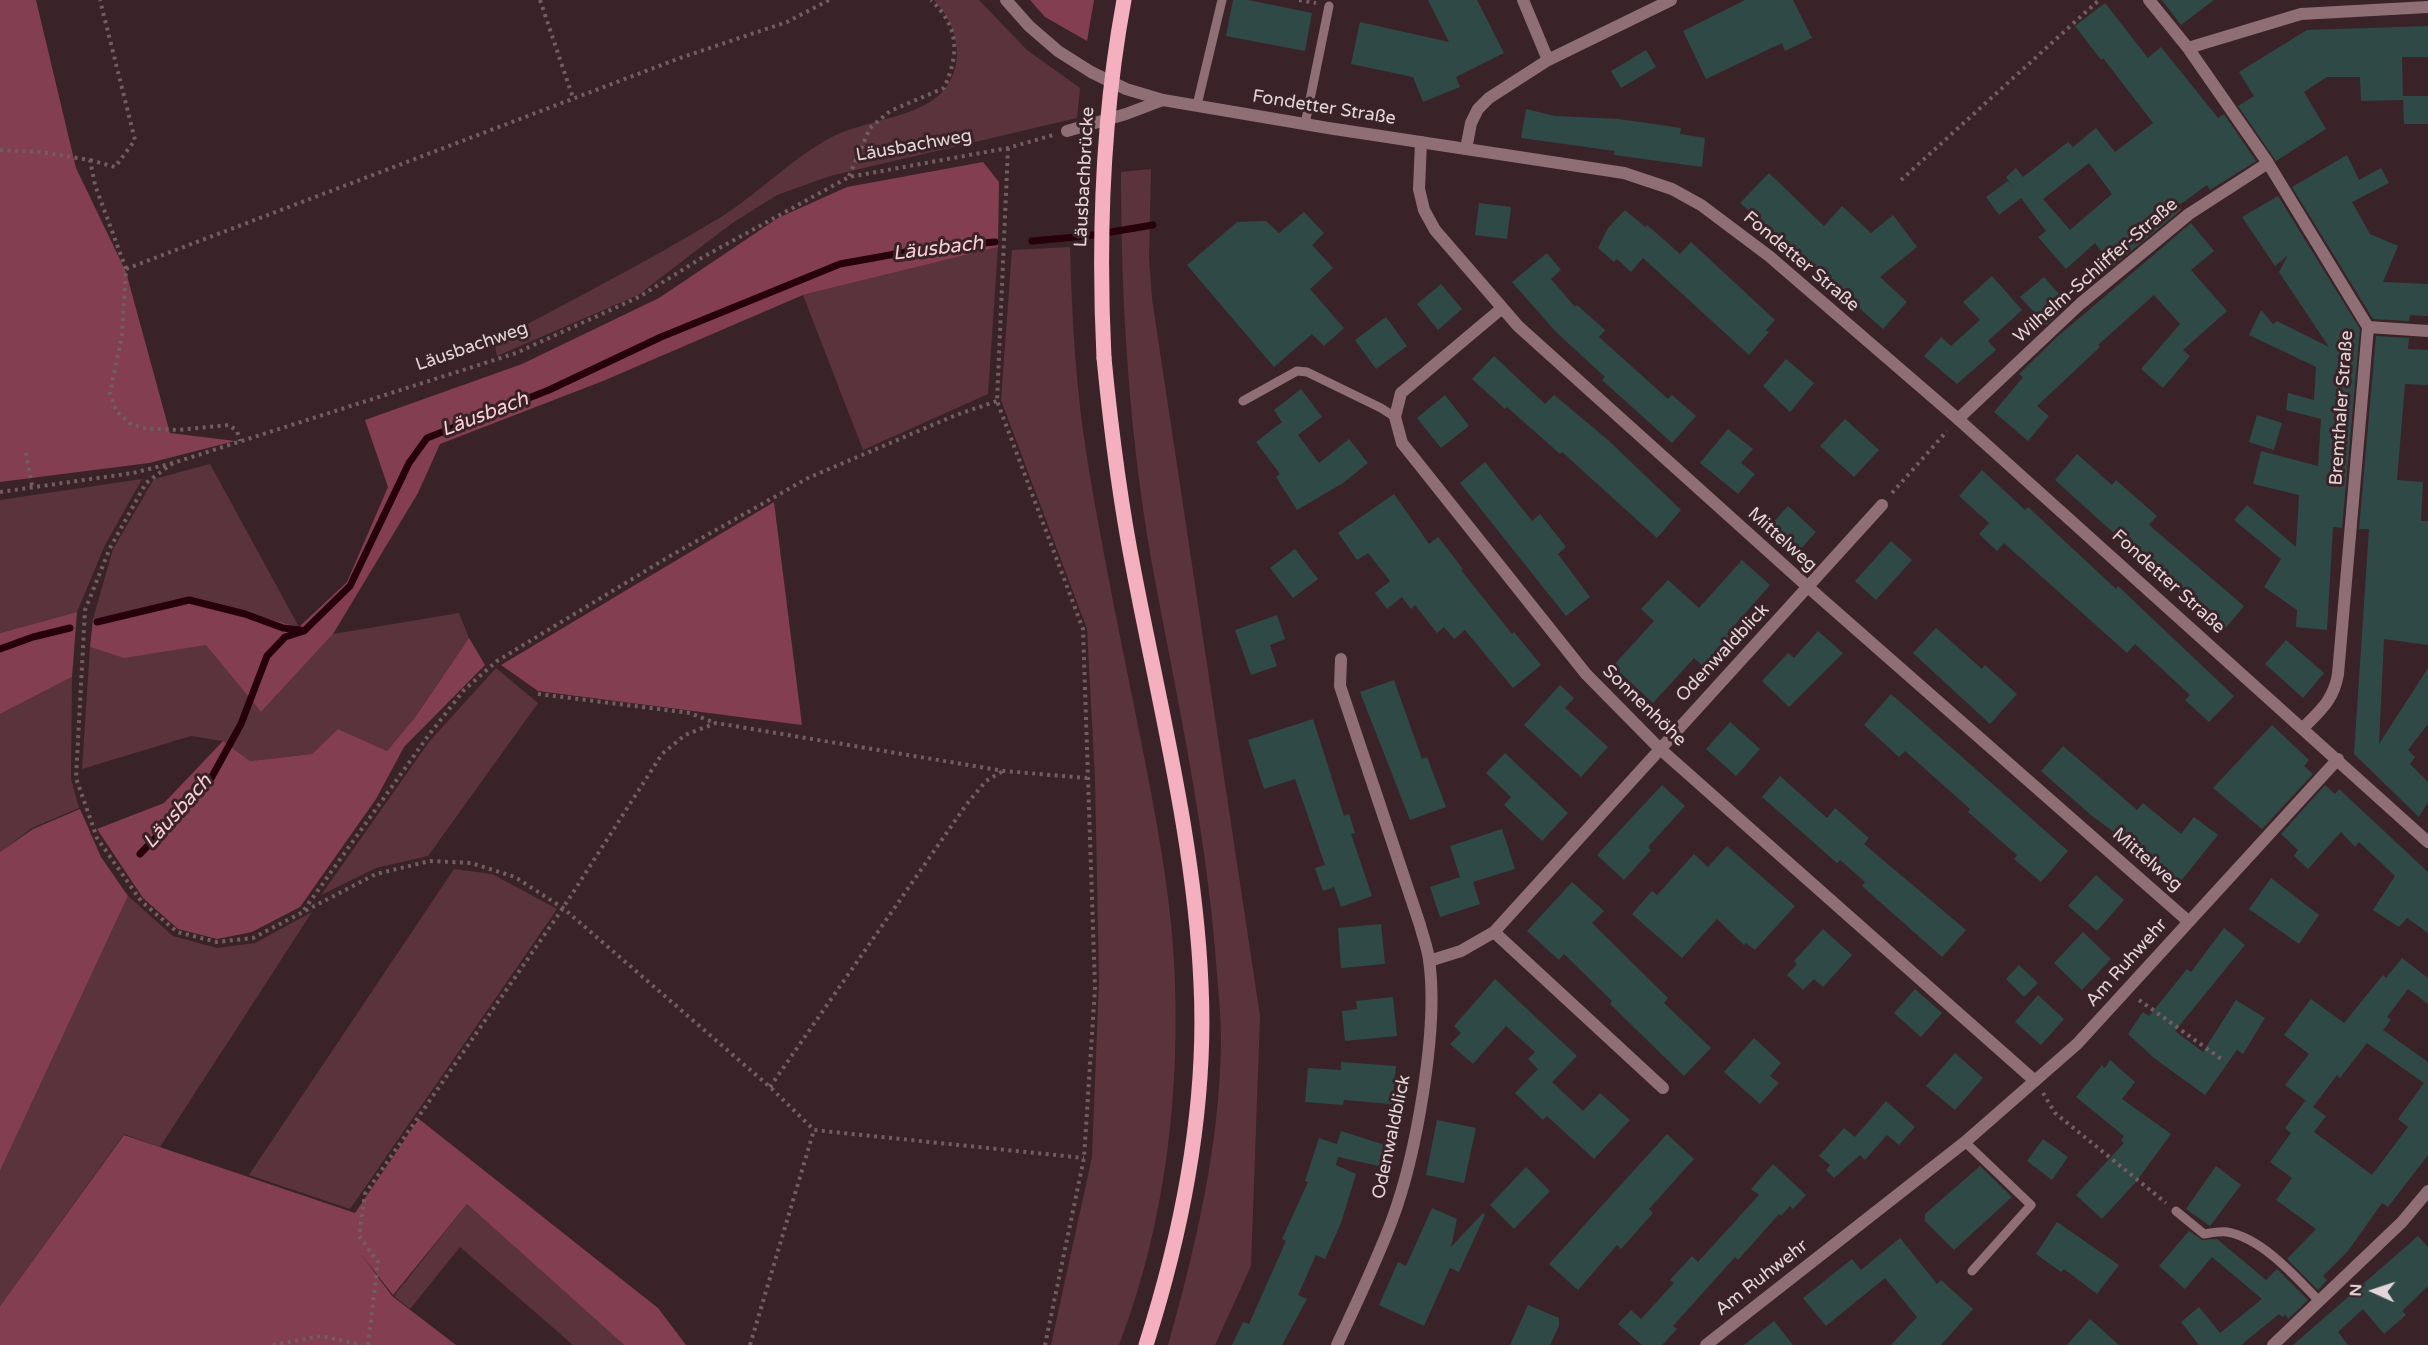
<!DOCTYPE html>
<meta charset="utf-8">
<style>
body{margin:0}
#map{position:relative;width:2428px;height:1345px;overflow:hidden;background:#392328;font-family:"Varela Round",sans-serif}
canvas{display:block}
.north{position:absolute;left:2344px;top:1261px;width:60px;height:60px;-webkit-text-stroke:4px #392328;paint-order:stroke;rotate:273deg;font-size:16px;font-weight:700;line-height:24px;text-align:center;color:#e4d5d8}
.north::after{content:'';display:block;margin:auto;width:21px;height:27px;background:#e4d5d8;clip-path:polygon(50% 0,100% 100%,50% 72%,0 100%)}
</style>
<div id="map">
<canvas width="2428" height="1345"></canvas>
<div class="north">N</div>
</div>
<script>
const c = document.querySelector('canvas').getContext('2d');
c.lineJoin = 'round';
function paint(path, color) { c.fillStyle = color; c.fill(path, 'evenodd'); }
function trace(path, color, width, dash) { c.strokeStyle = color; c.lineWidth = width; c.lineCap = dash ? 'butt' : 'round'; c.setLineDash(dash || []); c.stroke(path); }
function write(font, color, halo, rows, align = 'center') {
  c.font = font + ' "Varela Round",sans-serif'; c.lineWidth = 6; c.setLineDash([]); c.textBaseline = 'middle'; c.strokeStyle = halo; c.fillStyle = color; for (const [text, x, y, turn = 0] of rows) {
    c.save(); c.translate(x, y); c.rotate((+turn || 0) * Math.PI / 180); c.textAlign = isNaN(turn) ? turn : align; if (halo) c.strokeText(text, 0, 0); c.fillText(text, 0, 0); c.restore();
  }
}
const green = new Path2D(`
 M934 0H979L1027 50 1080 88 1077 118 830 176 777 195 731 224 638 295 497 356 494 342C570 301 647 262 721 217 759 193 792 158 832 137 863 120 921 118 944 90 967 62 957 24 934 0Z
 M1151 169 1149 258 1152 299 1260 1016 1251 1266 1215 1345H1168C1196 1246 1220 1144 1221 1041 1221 1019 1219 997 1217 975 1208 836 1177 700 1152 564 1129 432 1121 305 1121 172Z
 M998 247 988 394 863 450 803 295Z
 M1070 247C1072 320 1076 392 1088 464 1104 562 1125 659 1144 756 1157 823 1170 892 1174 960 1181 1090 1166 1223 1119 1345H1051L1092 1157 1099 980 1095 778 1087 629 1001 400 1012 250Z
 M210 464 299 627 189 597 93 619 113 549 154 479Z
 M142 479 105 545 77 612 0 633V500Z
 M459 613 469 638 416 716 387 751 338 729 312 754 250 761 223 741 191 736 82 769 90 647 124 657 206 644 261 712 333 634Z
 M496 668 538 703 428 856 376 868 321 895 429 742Z
 M72 677 71 779 79 808 32 828 0 852V714Z
 M454 869 492 874 557 909 350 1209 249 1175Z
 M128 896 173 936 217 948 255 943 312 912 160 1147 124 1134 0 1306V1171Z
 M467 1204 624 1345H573L460 1247 410 1309 394 1296Z`);
const forest = new Path2D(`
 M0 0H36L76 168 126 272 170 433 235 441 149 463 0 482Z
 M1030 0H1094L1087 41 1045 17Z
 M983 162 999 182 998 247 803 295 603 381 440 444 418 493 333 634 261 712 206 645 124 658 90 647 93 619 189 597 299 627 347 582 388 487 365 420 522 364 659 298 778 218 847 187Z
 M774 502 802 725 538 691 501 665Z
 M77 612 72 677 0 714V633Z
 M469 638 485 665 404 747 376 799 300 907 252 932 217 939 178 929 143 898 97 829 164 803 223 741 250 761 312 754 338 729 387 751 416 716Z
 M80 809 101 857 128 896 0 1171V852L33 829Z
 M419 1119 658 1308 686 1345H624L467 1204 393 1295 361 1254 392 1296 456 1345H0V1306L124 1135 355 1213Z`);
const stream = new Path2D(`
 M1032 241 1087 236 1153 225
 M97 622 189 600 245 614 283 628 300 630
 M0 649 33 637 70 628
 M140 854 209 782 241 724 267 656 285 637 304 631 350 586 409 463 427 438 549 390 661 337 840 264 934 247 995 242`);
const building = new Path2D(`
 M1233 0H1248L1312 13 1305 51 1226 36Z
 M1428 0H1477L1504 53 1456 77 1460 87 1423 102 1413 77 1351 64 1360 22 1449 42Z
 M1745 0H1793L1812 38 1785 51 1782 43 1706 79 1683 31Z
 M2162 0H2214L2181 25Z
 M2105 3 2148 58 2161 47 2218 118 2224 114 2256 161 2210 190 2207 185 2178 206 2181 210 2113 266 2095 243 2066 269 2038 237 2046 231 2021 198 1999 215 1986 197 2008 181 2015 190 2006 177 2016 168 2023 177 2068 142 2073 147 2096 128 2115 152 2153 123 2103 58 2101 60 2075 26ZM2089 163 2112 194 2070 230 2043 199Z
 M2428 26V57H2402L2403 100 2361 101 2360 77H2327L2304 92 2326 129 2276 161 2238 106 2254 96 2239 72 2307 30Z
 M1646 50 1656 67 1621 88 1611 71Z
 M2403 96H2428V124H2404Z
 M1526 109 1555 116 1619 119 1681 128 1680 134 1705 138 1702 167 1614 155 1615 151 1521 138Z
 M2347 155 2359 180 2381 168 2389 183 2352 202 2370 234 2398 246 2383 282 2428 284V316L2410 315 2409 321 2373 319 2292 187Z
 M1769 173 1824 226 1842 206 1871 233 1893 215 1917 247 1880 277 1907 302 1883 329 1740 203Z
 M2278 196 2360 329 2342 528 2333 527 2327 630 2296 627 2297 610 2264 587 2281 559 2234 520 2247 505 2296 547 2299 495 2253 484 2261 451 2318 466 2321 419 2286 410 2288 393 2314 400 2316 367 2249 335 2261 310 2273 324 2277 321 2329 347 2279 272 2288 255 2275 266 2242 217Z
 M1479 203 1511 207 1507 239 1475 235Z
 M1625 210 1645 227 1647 225 1680 254 1691 242 1775 320 1766 330 1769 332 1749 355 1643 258 1631 272 1617 259 1614 262 1598 248 1608 228Z
 M1304 212 1324 233 1312 245 1333 268 1310 289 1344 328 1324 346 1312 334 1274 367 1187 265 1237 222 1266 221 1279 233Z
 M2191 223 2214 251 2191 270 2227 311 2183 350 2190 356 2163 388 2141 369 2180 324 2154 295 2098 345 2100 347 2037 406 2049 416 2028 441 1994 412 2023 377 2019 374 2057 337Z
 M1547 253 1561 270 1551 279 1575 307 1577 305 1605 330 1599 337 1668 399 1672 395 1696 416 1672 443 1602 380 1605 377 1557 333 1512 282Z
 M1992 276 2022 310 1988 341 1996 350 1957 384 1924 356 1941 337 1951 346 1980 320 1963 302Z
 M2044 277 2068 304 2046 325 2020 297Z
 M1441 284 1462 309 1438 330 1417 304Z
 M1386 317 1407 346 1376 369 1355 340Z
 M2376 336 2409 338 2408 349 2428 350V385L2405 384 2397 480 2423 482 2421 521H2428V645L2384 639 2379 744 2428 668V724L2408 750 2415 757 2410 764 2428 782V802L2419 817 2354 754 2369 529H2359Z
 M1494 356 1545 404 1554 395 1608 440 1681 510 1657 538 1562 452 1560 454 1507 407 1505 409 1472 379Z
 M1786 359 1814 383 1790 412 1763 386Z
 M1301 389 1322 417 1298 435 1319 463 1349 439 1368 463 1343 483 1297 510 1276 477 1280 474 1256 442 1282 422 1274 410Z
 M1445 395 1469 426 1441 448 1417 418Z
 M2257 415 2282 423 2274 450 2249 442Z
 M1845 419 1879 450 1854 477 1820 446Z
 M1728 429 1753 449 1741 463 1755 474 1738 494 1700 463Z
 M2077 454 2112 485 2116 480 2157 516 2149 525 2244 606 2225 629 2169 583 2055 480Z
 M1485 462 1532 521 1540 514 1566 547 1558 554 1590 597 1566 616 1460 483Z
 M1982 470 2025 510 2028 507 2116 589 2118 586 2234 696 2209 722 2185 700 2190 695 2135 644 2127 653 2004 543 1997 551 1979 534 1989 523 1959 496Z
 M1394 494 1429 544 1438 537 1463 569 1461 570 1512 634 1514 632 1541 665 1513 688 1465 630 1454 639 1444 627 1437 633 1415 605 1411 609 1402 597 1387 609 1375 593 1390 581 1368 553 1357 560 1338 533Z
 M1788 506 1816 532 1796 554 1768 528Z
 M1891 541 1912 560 1876 600 1855 581Z
 M1295 549 1318 579 1293 598 1270 568Z
 M1742 560 1770 585 1727 634 1731 638 1704 667 1694 658 1653 703 1613 666 1654 621 1641 609 1668 580 1699 608Z
 M1277 615 1285 639 1270 645 1277 666 1251 675 1235 630Z
 M1936 628 1982 669 1985 665 2017 694 1990 724 1913 653Z
 M1818 631 1843 653 1789 707 1762 681 1788 653 1794 658Z
 M2286 640 2324 673 2303 698 2265 664Z
 M1394 680 1422 759 1427 757 1446 807 1410 820 1360 692Z
 M1560 685 1574 698 1565 708 1608 747 1581 777 1524 725Z
 M1891 694 2068 851 2041 882 2014 859 2017 855 1968 812 1970 809 1905 751 1899 757 1864 725Z
 M1313 719 1344 816 1349 814 1355 833 1351 834 1372 896 1341 907 1334 887 1323 891 1315 868 1325 865 1295 779 1264 789 1248 740Z
 M1730 722 1760 749 1736 776 1706 749Z
 M2272 725 2309 760 2304 766 2313 774 2262 829 2213 788Z
 M2063 746 2137 810 2143 803 2181 834 2194 817 2218 835 2181 881 2092 816 2041 771Z
 M1505 753 1568 813 1542 841 1504 805 1511 797 1486 773Z
 M1780 776 1827 818 1835 808 1869 838 1864 844 1966 930 1942 957 1862 886 1865 882 1840 860 1837 863 1762 797Z
 M1662 785 1685 806 1648 847 1651 850 1624 880 1597 855Z
 M2325 785 2335 794 2339 789 2428 872V933L2407 918 2399 927 2373 910 2395 876 2359 842 2355 847 2341 832 2308 869 2294 856 2298 850 2281 834Z
 M1502 829 1515 869 1473 882 1480 904 1440 917 1430 887 1460 877 1450 846Z
 M1727 846 1795 906 1755 950 1746 943 1744 945 1717 919 1682 958 1632 914 1652 891 1657 895 1694 854 1708 867Z
 M2096 875 2124 900 2097 931 2068 906Z
 M2271 878 2319 915 2299 944 2249 909Z
 M1572 882 1604 911 1592 923 1668 998 1664 1003 1711 1048 1684 1076 1610 1004 1612 1001 1564 954 1559 960 1527 931Z
 M1381 924 1385 964 1341 968 1338 928Z
 M2224 928 2245 945 2175 1031 2203 1052 2236 1000 2265 1018 2243 1054 2237 1050 2205 1095 2154 1058 2128 1034 2143 1012 2149 1016 2187 969 2191 972Z
 M1823 929 1852 955 1823 987 1814 979 1803 990 1787 975 1797 964 1794 961Z
 M2083 932 2111 959 2082 990 2054 963Z
 M2402 958 2428 978V1004L2408 989 2387 1017 2391 1020 2383 1030 2428 1062V1155L2388 1207 2382 1203 2348 1251 2323 1276 2327 1280 2318 1290 2287 1259 2316 1229 2276 1200 2292 1178 2270 1162 2291 1133 2285 1128 2305 1101 2309 1103 2285 1085 2309 1054 2284 1035 2311 999 2344 1023 2383 975 2386 978ZM2367 1043 2424 1083 2398 1119 2408 1127 2372 1175 2314 1132 2326 1116 2313 1107 2337 1075 2340 1078Z
 M2019 965 2038 983 2024 997 2006 979Z
 M1495 979 1577 1056 1552 1082 1583 1111 1600 1093 1630 1120 1594 1159 1547 1116 1543 1120 1515 1093 1538 1069 1528 1059 1535 1052 1506 1026 1473 1064 1450 1044 1461 1033 1454 1026Z
 M1915 989 1942 1013 1921 1037 1894 1013Z
 M2038 995 2064 1019 2041 1045 2015 1022Z
 M1393 997 1397 1036 1345 1041 1342 1011 1357 1009 1356 1001Z
 M1754 1038 1781 1063 1770 1076 1779 1083 1760 1104 1724 1072Z
 M1955 1053 1983 1078 1955 1110 1926 1086Z
 M2110 1060 2135 1082 2122 1099 2171 1134 2135 1183 2102 1219 2076 1195 2124 1143 2121 1140 2124 1136 2076 1097 2102 1065 2105 1068Z
 M1341 1062 1396 1066 1392 1104 1344 1100 1343 1105 1305 1102 1308 1068 1341 1070Z
 M1886 1101 1915 1127 1899 1145 1887 1135 1865 1160 1860 1155 1834 1178 1826 1170 1830 1165 1819 1156 1844 1128 1855 1137Z
 M1437 1120 1476 1128 1464 1183 1426 1175Z
 M1341 1131 1385 1145 1379 1166 1338 1157 1336 1165 1356 1174 1341 1223 1325 1259 1316 1255 1298 1295 1307 1299 1282 1345H1232L1243 1322 1249 1324 1286 1241 1282 1239 1308 1182 1305 1181 1319 1138 1337 1144Z
 M1667 1134 1694 1159 1649 1209 1653 1213 1621 1249 1617 1245 1578 1290 1549 1264Z
 M2043 1139 2068 1157 2052 1180 2027 1161Z
 M1773 1164 1806 1195 1793 1209 1790 1206 1781 1216 1779 1214 1738 1260 1735 1257 1673 1326 1677 1329 1662 1345H1642L1618 1324 1631 1310 1641 1319 1674 1283 1670 1280 1692 1256 1698 1262 1759 1195 1751 1189Z
 M1980 1166 2012 1197 1954 1250 1925 1221V1214Z
 M2216 1166 2241 1185 2210 1226 2186 1209Z
 M1526 1167 1550 1191 1514 1229 1490 1205Z
 M1432 1208 1457 1219 1451 1247 1483 1213 1485 1215 1459 1272 1450 1268 1424 1326 1379 1305 1398 1262 1406 1266Z
 M2057 1222 2119 1265 2097 1294 2064 1269 2061 1272 2036 1254Z
 M2189 1231 2202 1240 2217 1239 2266 1280 2277 1269 2308 1300 2288 1319 2285 1314 2283 1317 2279 1314 2241 1345H2199L2181 1322 2199 1307 2220 1333 2262 1299 2212 1257 2185 1289 2159 1266Z
 M2418 1236 2428 1247V1286L2402 1311 2406 1315 2384 1334 2363 1309 2338 1332 2348 1345H2293Z
 M1900 1238 1937 1284 1941 1280 1973 1309 1941 1345H1891L1917 1317 1885 1278 1826 1326 1803 1298 1852 1259 1861 1270Z
 M1528 1305 1559 1318V1326L1550 1345H1510Z
 M2090 1319 2119 1345H2067Z
 M1774 1321 1793 1345H1744Z`);
const path = new Path2D(`
 M540 0 573 98
 M1299 0 1316 3
 M1008 148 997 401 1083 629 1095 988 1084 1158 1045 1345
 M0 150 40 152 90 160 95 185 126 269 122 335 110 393 116 411 129 423 142 428 178 430 229 425 237 431 240 441
 M90 160 115 167 135 140 100 0
 M849 176 870 128 890 111 944 88C959 54 960 28 931 0
 M1901 180 2099 0
 M126 269 680 58 787 22 829 0
 M26 453 32 486
 M173 463 146 483 110 548 85 610 76 778 97 838 141 901 177 932 217 942 253 938 376 874 430 861 471 863 515 877 563 908 770 1087 814 1130 1084 1158
 M0 492 133 473 173 463 516 353 639 297 703 257 849 177 1008 148 1053 135
 M1892 493 1947 431
 M538 694 690 713 715 723
 M304 910 428 736 464 690 497 661 670 556 808 478 956 415 997 401
 M2139 1000 2224 1061
 M770 1087 966 805 986 781 1003 771
 M2043 1093 2055 1113 2166 1203
 M273 1345 321 1336 362 1345
 M368 1345 378 1262 359 1236 365 1194 563 908 662 754 685 735 716 723 1004 771 1087 778
 M750 1345 814 1130`);
const service = new Path2D(`
 M1197 105 1222 0
 M1305 124 1329 6
 M1243 401 1297 371 1307 372 1381 408 1395 417
 M1965 1142 2031 1205 1972 1271
 M2176 1211 2204 1234C2211 1233 2220 1231 2227 1232 2262 1238 2296 1277 2319 1301`);
const minor = new Path2D(`
 M1523 0 1548 60
 M2149 0 2188 48 2268 163 2368 327 2338 674C2334 699 2321 710 2304 727
 M2188 48 2301 14 2428 7
 M1067 131 1126 114 1163 100
 M1421 142 1419 189 1424 210 1435 230 1518 326 1808 587 2188 921
 M1466 149 1471 123 1478 109 1489 98 1548 60 1671 0
 M1501 309 1401 393 1395 417 1402 443 1586 674 1659 748 2035 1081
 M2368 327 2428 331
 M1958 419 2080 304 2189 214 2268 163
 M1494 932 1663 1088
 M1429 961 1461 951 1494 932 1882 505
 M1337 1345C1356 1304 1376 1263 1392 1220 1416 1156 1439 1028 1429 960 1428 949 1423 937 1420 925L1340 686 1341 659
 M1706 1345 1965 1142 2077 1044 2338 759
 M2273 1345 2402 1222 2428 1191`);
const tertiary = new Path2D(`
 M1006 0 1029 26 1058 51 1091 72 1126 89 1163 100 1328 128 1624 173 1672 189 1701 205 1769 256 1958 419 2428 842`);
const primary = new Path2D(`
 M1104 358C1111 430 1120 501 1134 572 1160 708 1195 845 1201 984 1207 1106 1183 1229 1146 1345`);
const primaryBridge = new Path2D(`
 M1104 358C1098 237 1102 119 1124 0`);
const streetNames = [
 ["Fondetter Straße",1324,108,9],
 ["Läusbachweg",914,146,-10],
 ["Läusbachbrücke",1085,177,-87],
 ["Fondetter Straße",1801,262,40],
 ["Wilhelm-Schliffer-Straße",2096,271,-41],
 ["Läusbachweg",472,347,-19],
 ["Bremthaler Straße",2342,408,-86],
 ["Mittelweg",1782,540,42],
 ["Fondetter Straße",2168,582,42],
 ["Odenwaldblick",1723,653,-47],
 ["Sonnenhöhe",1644,706,44],
 ["Mittelweg",2147,860,41],
 ["Am Ruhwehr",2127,963,-48],
 ["Odenwaldblick",1392,1137,-78],
 ["Am Ruhwehr",1762,1278,-38]
];
const waterNames = [
 ["Läusbach",938,249,-7],
 ["Läusbach",485,415,-21],
 ["Läusbach",178,812,-48]
];
paint(green, '#5b333d');
paint(forest, '#833e51');
trace(stream, '#26000b', 7);
paint(building, '#2f4a46');
trace(path, '#725e62', 4, [3, 4.5]);
trace(service, '#8f6e75', 9);
trace(minor, '#8f6e75', 12);
trace(tertiary, '#8f6e75', 12);
trace(primary, '#f4b0bf', 15);
trace(primaryBridge, '#f4b0bf', 15);
write('18px', '#e4d5d8', '#392328', streetNames);
write('italic 20px', '#facfd8', '#392328', waterNames);
</script>
